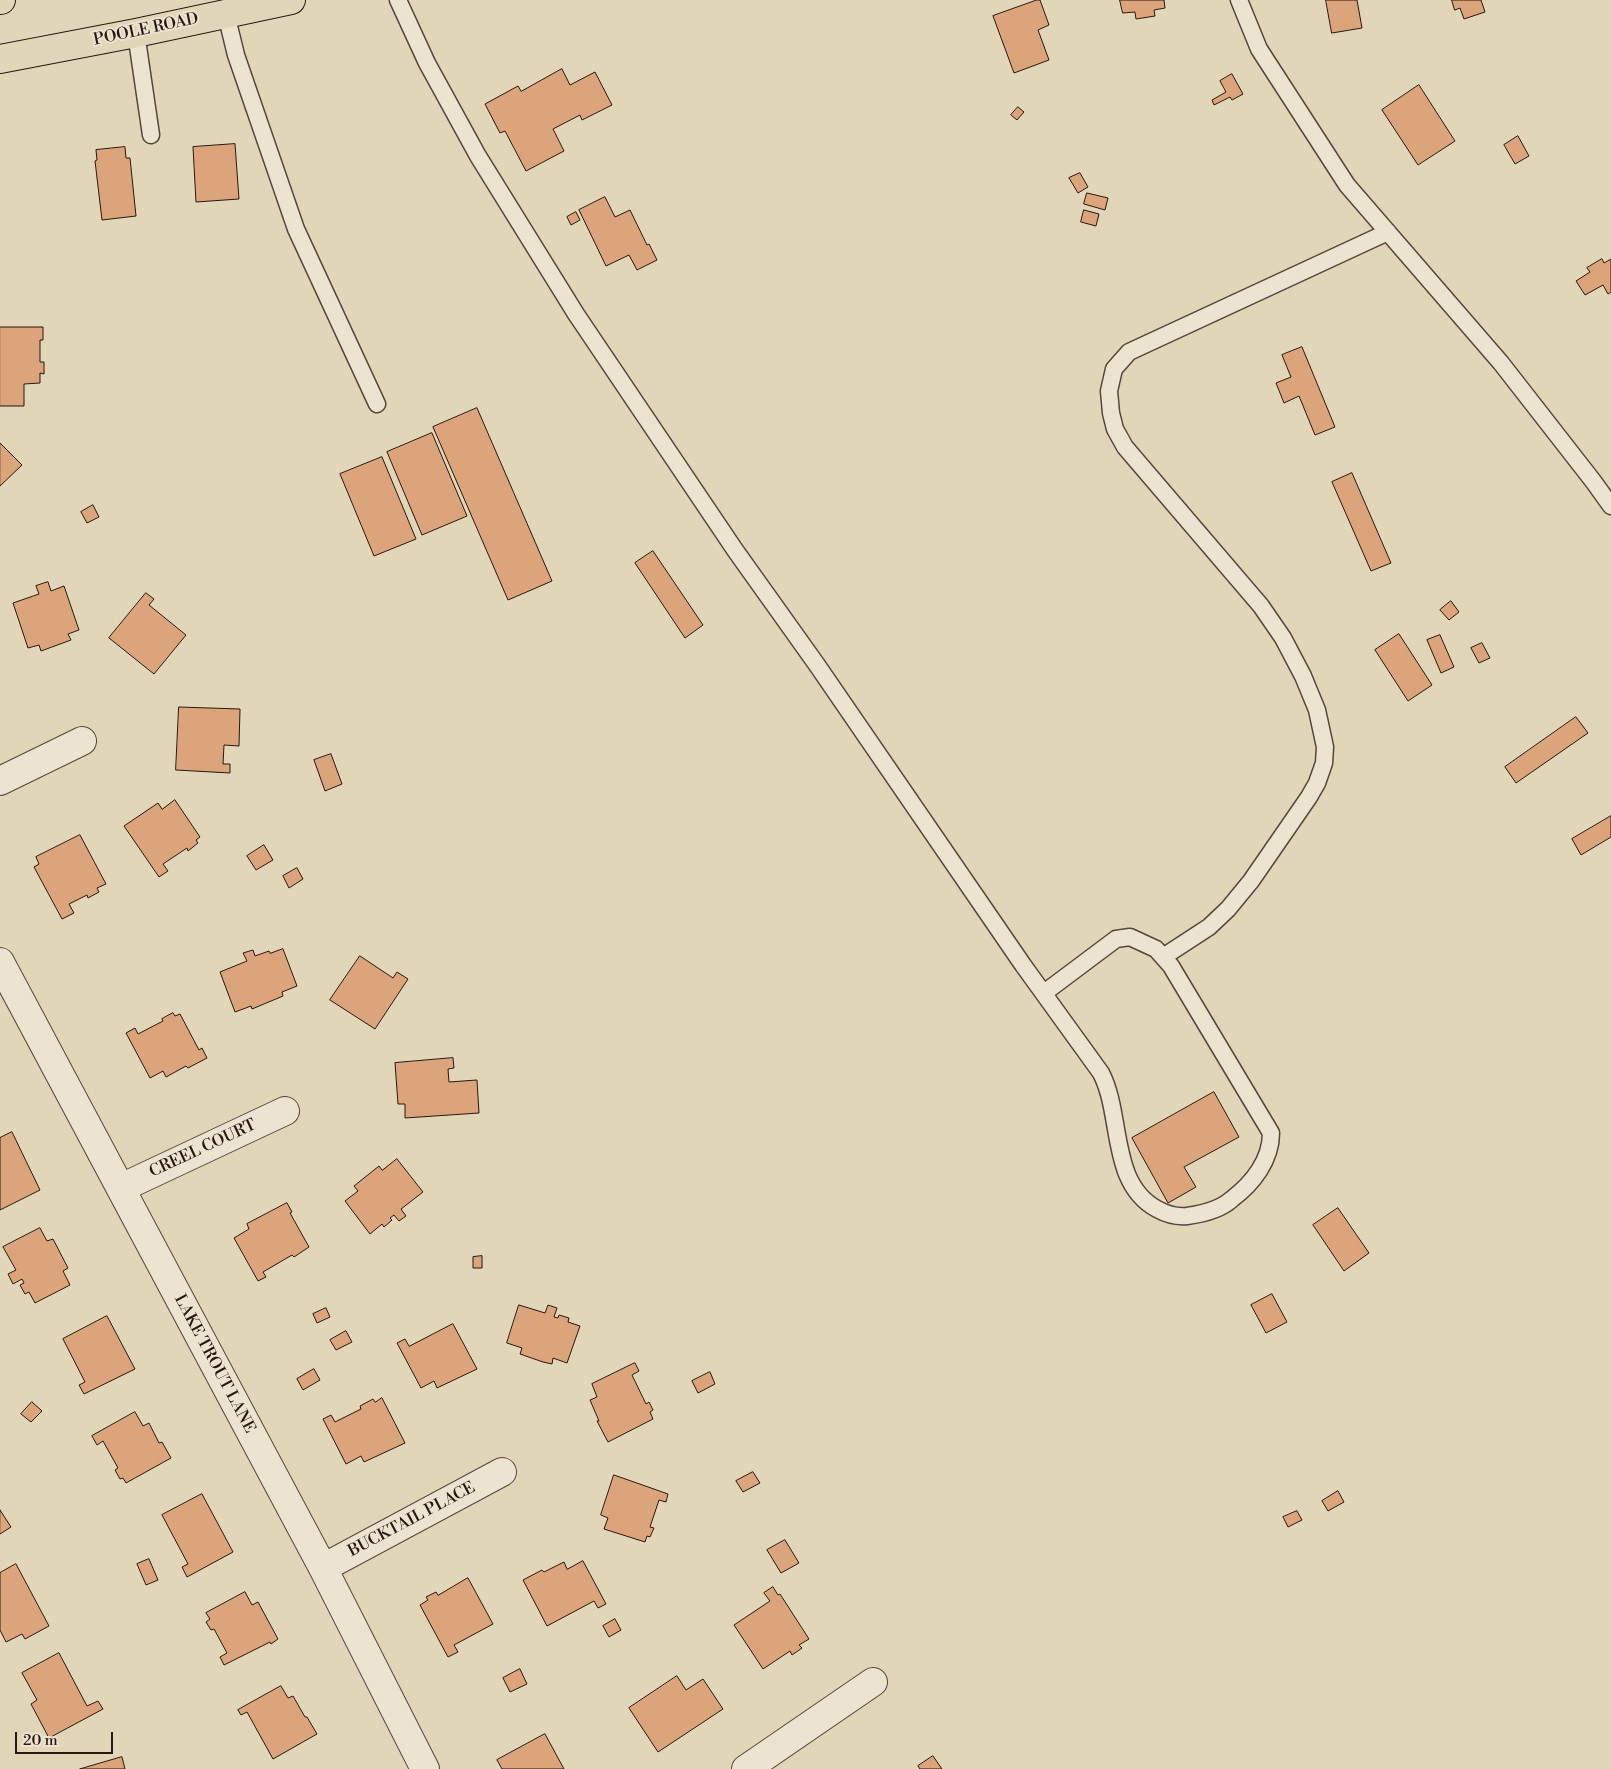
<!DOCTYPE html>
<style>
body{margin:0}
#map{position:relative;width:1611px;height:1769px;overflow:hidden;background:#e2d6b8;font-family:"Libre Bodoni",serif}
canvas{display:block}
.scale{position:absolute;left:15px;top:1732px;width:98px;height:22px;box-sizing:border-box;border:2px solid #281711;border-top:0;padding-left:6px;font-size:15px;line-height:18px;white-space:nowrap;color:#281711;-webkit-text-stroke:4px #ece4d1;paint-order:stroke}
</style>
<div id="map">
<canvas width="1611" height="1769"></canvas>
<div class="scale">20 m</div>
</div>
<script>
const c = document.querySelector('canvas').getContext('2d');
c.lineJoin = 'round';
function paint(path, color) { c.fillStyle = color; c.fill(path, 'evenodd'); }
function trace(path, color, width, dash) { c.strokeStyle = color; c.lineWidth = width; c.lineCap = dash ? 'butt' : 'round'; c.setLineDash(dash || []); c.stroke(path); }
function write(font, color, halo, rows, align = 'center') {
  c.font = font + ' "Libre Bodoni",serif'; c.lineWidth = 4; c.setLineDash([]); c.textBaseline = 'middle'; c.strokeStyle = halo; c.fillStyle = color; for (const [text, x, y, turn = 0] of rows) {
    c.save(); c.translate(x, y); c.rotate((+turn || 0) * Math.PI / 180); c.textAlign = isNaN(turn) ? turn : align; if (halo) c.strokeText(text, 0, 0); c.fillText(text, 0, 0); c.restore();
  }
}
const building = new Path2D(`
 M1037 0H1040L1049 25 1038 30 1049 60 1014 73 993 16Z
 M1120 0H1164L1165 8 1154 10 1155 16 1136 19 1135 12 1123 13Z
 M1326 0H1357L1362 28 1332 33Z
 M1452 0H1481L1485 12 1464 19 1460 8 1455 10Z
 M562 69 570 85 595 72 612 105 582 120 580 115 553 129 564 151 526 171 505 131 500 133 485 104 518 86 521 91Z
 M1232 74 1243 94 1232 100 1230 97 1214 105 1212 100 1226 92 1220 81Z
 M1419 85 1455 141 1418 165 1382 110Z
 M1018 107 1024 112 1017 120 1011 115Z
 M1518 136 1529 156 1515 164 1504 145Z
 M235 144 239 199 196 202 193 147Z
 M125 147 126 158H130L136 216 102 220 95 161 97 160 96 150Z
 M1080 173 1088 187 1078 193 1069 178Z
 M1087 193 1108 198 1105 210 1084 204Z
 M605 197 615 217 630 210 647 245 649 244 657 260 637 270 629 255 606 266 579 210Z
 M1084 210 1099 214 1096 226 1081 222Z
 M576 212 580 220 571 225 567 217Z
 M1602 259 1604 263 1611 259V292L1608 294 1603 285 1585 295 1576 281 1590 272 1587 268Z
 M0 327H43V340H40V362H44V374L40 373V383L24 384V406H0Z
 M1302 347 1335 427 1315 435 1299 396 1284 403 1276 383 1291 377 1282 355Z
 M477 408 552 581 508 600 433 427Z
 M432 433 467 516 422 535 387 452Z
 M0 443 22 465 0 486Z
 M382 457 416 539 374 556 340 474Z
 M1352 473 1391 563 1371 571 1332 482Z
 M93 505 99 517 87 523 81 512Z
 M653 551 703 625 685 638 635 563Z
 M48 582 51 591 64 586 79 630 68 634 71 640 41 651 39 645 28 648 13 603 39 594 36 586Z
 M146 593 154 599 149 605 186 635 154 674 109 638Z
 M1451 601 1459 612 1449 620 1440 610Z
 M1399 634 1432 685 1408 701 1375 650Z
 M1440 635 1454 667 1441 673 1427 640Z
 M1482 643 1490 658 1479 663 1471 648Z
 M179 707 240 709 239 746 224 745 223 764H230V773L176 770Z
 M1576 717 1588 733 1516 783 1505 767Z
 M331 754 342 784 325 791 314 760Z
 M175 800 200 837 196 840 198 843 188 851 187 848 163 864 168 871 159 877 124 826 158 803 162 809Z
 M1611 816V837L1581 855 1572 839Z
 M80 835 106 884 97 888 99 892 88 898 87 895 69 904 74 913 62 919 34 867 39 864 36 857Z
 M264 845 273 860 256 870 247 856Z
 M297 868 303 879 289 888 283 876Z
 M283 949 297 986 282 992 283 996 252 1009 251 1006 235 1012 220 972 247 961 243 953 253 950 255 956 269 951 270 953Z
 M360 956 393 978 397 972 408 979 375 1029 330 1000Z
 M173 1013 175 1016 180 1014 199 1050 202 1048 207 1058 188 1068 186 1066 166 1077 163 1071 150 1078 126 1033 135 1028 138 1034 163 1021 162 1019Z
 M453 1058 454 1068 448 1069 449 1082 477 1080 479 1113 405 1118V1104H398L395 1063Z
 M1214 1092 1239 1137 1184 1167 1196 1187 1168 1203 1132 1138Z
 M12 1132 40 1190 0 1210V1138Z
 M397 1159 423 1192 401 1209 406 1216 399 1221 394 1215 390 1218 392 1220 384 1227 382 1224 370 1234 345 1201 358 1191 354 1186 379 1166 382 1170Z
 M287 1203 292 1212 290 1213 309 1247 294 1257 292 1255 263 1272 266 1277 258 1281 234 1238 249 1229 247 1224Z
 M1338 1208 1369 1253 1344 1271 1313 1225Z
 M40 1228 47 1241 53 1239 68 1268 63 1271 70 1285 35 1303 29 1292 25 1294 20 1285 24 1283 22 1279 13 1284 8 1274 16 1270 3 1247Z
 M482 1256V1268H473V1257Z
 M1272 1294 1287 1322 1266 1333 1251 1305Z
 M519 1305 545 1313 548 1305 557 1308 554 1317 558 1318 559 1315 569 1318 568 1322 580 1326 567 1363 553 1358 552 1364 543 1362 520 1354 522 1348 507 1343Z
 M326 1308 330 1317 317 1323 313 1314Z
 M107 1316 135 1369 84 1394 79 1385 85 1382 63 1339Z
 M453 1324 477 1369 437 1388 434 1381 421 1388 397 1343 405 1339 409 1346Z
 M346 1331 352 1342 336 1350 330 1340Z
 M635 1363 639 1371 632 1375 646 1404 649 1402 653 1410 650 1412 653 1419 608 1442 597 1421H599L590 1400 597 1397 592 1384Z
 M314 1369 320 1380 303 1390 297 1379Z
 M710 1372 715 1384 698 1393 692 1381Z
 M382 1398 405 1443 364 1462 361 1456 346 1464 323 1419 331 1415 335 1422 361 1409 360 1406 373 1399 375 1402Z
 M32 1402 42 1411 31 1422 21 1414Z
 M135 1412 143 1426 149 1423 159 1443 162 1442 171 1458 126 1483 123 1478 120 1479 115 1470 118 1468 103 1441 97 1445 92 1436Z
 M753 1472 760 1483 743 1492 736 1481Z
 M614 1475 668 1494 666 1502 659 1500 650 1527 654 1528 650 1537 647 1536 645 1542 604 1529 608 1518 601 1515Z
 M1338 1491 1344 1502 1328 1511 1322 1501Z
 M202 1494 233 1552 187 1577 182 1567 188 1564 162 1515Z
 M0 1510 11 1527 0 1534Z
 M1297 1511 1302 1520 1288 1527 1283 1517Z
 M785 1540 799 1563 781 1573 767 1550Z
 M149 1559 158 1580 146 1585 137 1564Z
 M583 1561 606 1604 598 1608 594 1601 547 1626 523 1580 542 1570 544 1572 564 1562 567 1569Z
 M16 1564 49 1626 25 1639 22 1634 6 1642 0 1630V1573Z
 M468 1578 493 1624 454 1645 458 1652 448 1657 420 1605 428 1600 426 1597 436 1592 438 1595Z
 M773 1587 778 1595 780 1594 809 1639 799 1645 802 1648 792 1655 790 1651 763 1669 734 1625 770 1601 764 1593Z
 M245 1592 252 1605 258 1602 278 1639 271 1644 270 1642 224 1665 220 1657 227 1653 214 1629 211 1630 206 1622 210 1619 206 1613Z
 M615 1619 621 1630 609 1637 603 1626Z
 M59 1653 87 1706 98 1701 103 1709 49 1738 31 1704 37 1700 22 1673Z
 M520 1669 527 1684 510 1692 503 1678Z
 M677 1676 686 1690 703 1679 723 1709 658 1752 629 1708Z
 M281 1686 288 1698 293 1696 305 1717H307L317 1734 273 1759 247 1712 241 1715 238 1710Z
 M545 1734 564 1769H502L497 1760Z
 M933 1756 942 1769H920L918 1766Z
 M122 1757 125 1769H80Z`);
const lane = new Path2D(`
 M398 0 427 63 478 156 576 314 735 550 817 665 1023 965 1101 1073C1123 1115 1109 1183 1157 1209 1166 1214 1176 1217 1187 1216 1202 1214 1220 1210 1232 1199 1253 1183 1271 1160 1271 1133L1171 966 1163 957 1209 927 1228 909 1251 881 1309 797 1317 783 1324 763 1325 747 1317 710 1303 676 1283 638 1261 606 1125 447 1115 429 1111 413 1109 391 1114 369 1129 352 1388 232
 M1239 0 1259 49 1347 185 1501 363 1593 481 1611 506
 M226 14 236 55 296 229 377 404
 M136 33 151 135
 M1044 993 1116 939 1130 937 1156 949 1163 957`);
const street = new Path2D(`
 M0 781 82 741
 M0 962 323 1568 425 1769
 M121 1188 285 1111
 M323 1568 502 1472
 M746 1769 873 1682`);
const primary = new Path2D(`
 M0 0H1
 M0 59 136 33 291 0`);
const streetNames = [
 ["POOLE ROAD",146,30,-12],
 ["CREEL COURT",203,1149,-25],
 ["LAKE TROUT LANE",214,1364,62],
 ["BUCKTAIL PLACE",412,1520,-28]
];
paint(building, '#dca47b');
trace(building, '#281711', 1);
trace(lane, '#56473b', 19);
trace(street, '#56473b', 30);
trace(primary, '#281711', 30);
trace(lane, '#ece4d1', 16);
trace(street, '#ece4d1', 28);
trace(primary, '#e2d6b8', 28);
write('16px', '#281711', '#ece4d1', streetNames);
</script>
